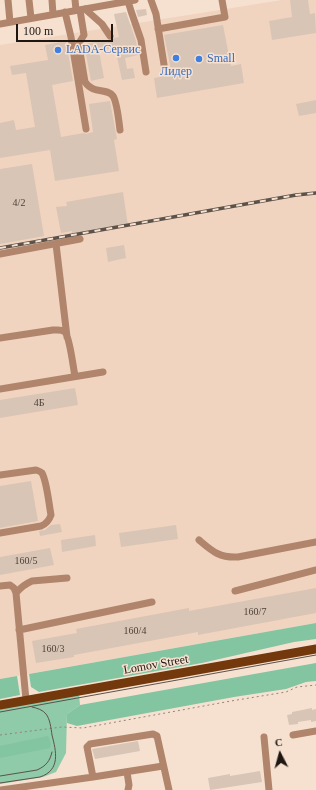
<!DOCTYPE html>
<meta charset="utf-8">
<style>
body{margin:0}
#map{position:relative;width:316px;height:790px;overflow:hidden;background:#f6e1d1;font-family:"Times New Roman",serif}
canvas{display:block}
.north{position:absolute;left:260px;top:734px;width:40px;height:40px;-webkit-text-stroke:3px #f6e1d1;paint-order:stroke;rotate:354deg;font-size:11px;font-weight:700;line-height:16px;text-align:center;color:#1e1711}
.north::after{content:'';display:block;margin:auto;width:14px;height:18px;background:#1e1711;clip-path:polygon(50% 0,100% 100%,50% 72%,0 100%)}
.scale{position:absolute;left:16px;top:24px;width:97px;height:18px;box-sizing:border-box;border:2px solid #1e1711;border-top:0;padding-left:5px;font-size:12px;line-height:14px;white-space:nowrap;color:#1e1711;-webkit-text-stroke:3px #f6e1d1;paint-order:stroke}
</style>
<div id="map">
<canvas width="316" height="790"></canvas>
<div class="north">С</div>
<div class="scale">100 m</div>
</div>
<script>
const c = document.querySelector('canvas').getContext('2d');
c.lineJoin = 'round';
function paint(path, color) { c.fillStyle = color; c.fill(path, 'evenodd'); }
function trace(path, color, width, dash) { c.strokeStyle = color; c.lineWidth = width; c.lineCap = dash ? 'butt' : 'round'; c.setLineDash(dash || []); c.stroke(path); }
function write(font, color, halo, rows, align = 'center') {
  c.font = font + ' "Times New Roman",serif'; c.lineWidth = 3; c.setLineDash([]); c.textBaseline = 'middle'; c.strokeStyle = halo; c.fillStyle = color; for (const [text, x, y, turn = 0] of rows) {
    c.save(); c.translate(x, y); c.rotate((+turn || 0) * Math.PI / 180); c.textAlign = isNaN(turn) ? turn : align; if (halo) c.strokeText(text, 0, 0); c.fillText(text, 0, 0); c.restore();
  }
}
const built = new Path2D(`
 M282 0H316V623L0 679V45Z`);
const green = new Path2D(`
 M79 694 80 705 67 714 66 753 56 772 43 777 0 784V708Z`);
const forest = new Path2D(`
 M316 623V639L294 642 202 663 39 692 31 687 29 674Z
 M316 663V681L306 682 286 689 234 697 77 726 67 723V714L80 705Z
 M17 676 20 695 0 699V679Z
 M48 736 51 743 50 748 0 758V746Z`);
const building = new Path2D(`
 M290 0H308L310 14 315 13 316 33 272 40 269 21 292 17Z
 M146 9 147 15 138 17 136 10Z
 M126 12 136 41 138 55 125 58 127 69 133 68 135 78 122 80 115 47 99 51 104 78 91 81 84 44 107 40 111 41 114 38 119 37 114 14Z
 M223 25 231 66 241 64 244 83 157 98 154 78 172 75 164 35Z
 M66 41 73 81 52 85 61 137 84 133 86 134 93 132 89 104 110 101 117 139 114 140 119 171 55 181 50 150 0 158V123L14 120 16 130 35 127 26 73 12 75 10 66 48 60 45 45Z
 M316 100V113L299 116 296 104Z
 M32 164 44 236 0 244V169Z
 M123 192 128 226 72 235V231L61 233 56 207 67 206 66 202Z
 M124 245 126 258 108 262 106 248Z
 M75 388 78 405 0 418V400Z
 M31 481 38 521 0 528V486Z
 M60 524 62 532 40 536 39 531 45 530 51 525Z
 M176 525 178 539 121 547 119 533Z
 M95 535 96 546 62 552 61 540Z
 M50 548 54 565 0 575V557Z
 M316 588V613L198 635V632L74 655V657L36 663 32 641 77 633 76 629 189 608V611Z
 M312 708V710L316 709V721L311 722V720L298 722V724L289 725 287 715 292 714V712Z
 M138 741 140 751 95 759 92 749Z
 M260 771 262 782 210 790 208 778 230 774V776Z`);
const path = new Path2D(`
 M0 735 62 727 83 728 231 701 286 692 297 687 316 685`);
const minor = new Path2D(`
 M8 0 10 22
 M29 0 31 18
 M52 0 53 14
 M75 0 76 10
 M151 0 156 14 165 71
 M128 1 131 11 141 40 146 72
 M85 9 102 24 110 36
 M80 10 84 35 79 43V46L85 82C94 95 106 87 113 96 117 102 119 122 120 130
 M65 12 71 37 86 129
 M0 24 135 0
 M158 29 225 17 222 0
 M56 244 67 337
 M0 254 80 239
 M0 338 53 330C57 330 62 329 65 332 70 338 73 367 75 376
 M0 389 103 372
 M0 475 36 470C39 471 40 471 42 473 47 482 49 505 51 515 49 521 46 524 41 526L0 533
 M199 540C212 551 219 558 238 557L316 542
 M0 586 10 585 14 588 16 593 26 700
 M235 591 316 570
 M16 593C21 587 25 584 32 581L67 578
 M19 630 152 602
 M293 735 316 731
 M264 737 269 790
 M127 772 129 785 128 790
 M93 777 163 766
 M1 790 93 777 87 747 90 744 153 734 157 736 169 790`);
const major = new Path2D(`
 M0 705 316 649`);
const tram = new Path2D(`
 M0 712 316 655
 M0 776 37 770C46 766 50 761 52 752
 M0 783 40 777C61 770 56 751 52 735 51 728 50 719 46 714 43 710 37 708 32 707`);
const rail = new Path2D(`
 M0 248 296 195 316 193`);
const markers = [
 [58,50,4,"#3f7fe0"],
 [176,58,4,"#3f7fe0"],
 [199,59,4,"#3f7fe0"]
];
const numberNames = [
 ["4/2",19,203],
 ["4Б",39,403],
 ["160/5",26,561],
 ["160/7",255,612],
 ["160/4",135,631],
 ["160/3",53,649]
];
const shopNames = [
 ["LADA-Сервис",66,50],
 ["Small",207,59],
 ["Лидер",176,72,"center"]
];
const streetNames = [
 ["Lomov Street",156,665,-10]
];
paint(built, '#f0d4bf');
paint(green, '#8fcaa9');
paint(forest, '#83c5a1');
paint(building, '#d9c5b5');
trace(path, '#928478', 1, [2, 3]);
trace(minor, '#b0856b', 7);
trace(major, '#73380b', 9);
trace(tram, '#5d5249', 1);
trace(rail, '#5d5249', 3.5);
trace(rail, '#f6e1d1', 2, [6]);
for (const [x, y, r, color] of markers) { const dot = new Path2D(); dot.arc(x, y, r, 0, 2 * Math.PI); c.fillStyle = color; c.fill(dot); trace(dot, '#f6e1d1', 1.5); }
write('10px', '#4d423a', null, numberNames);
write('12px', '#366cbe', '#f6e1d1', shopNames, 'left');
write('12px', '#1e1711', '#f6e1d1', streetNames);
</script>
